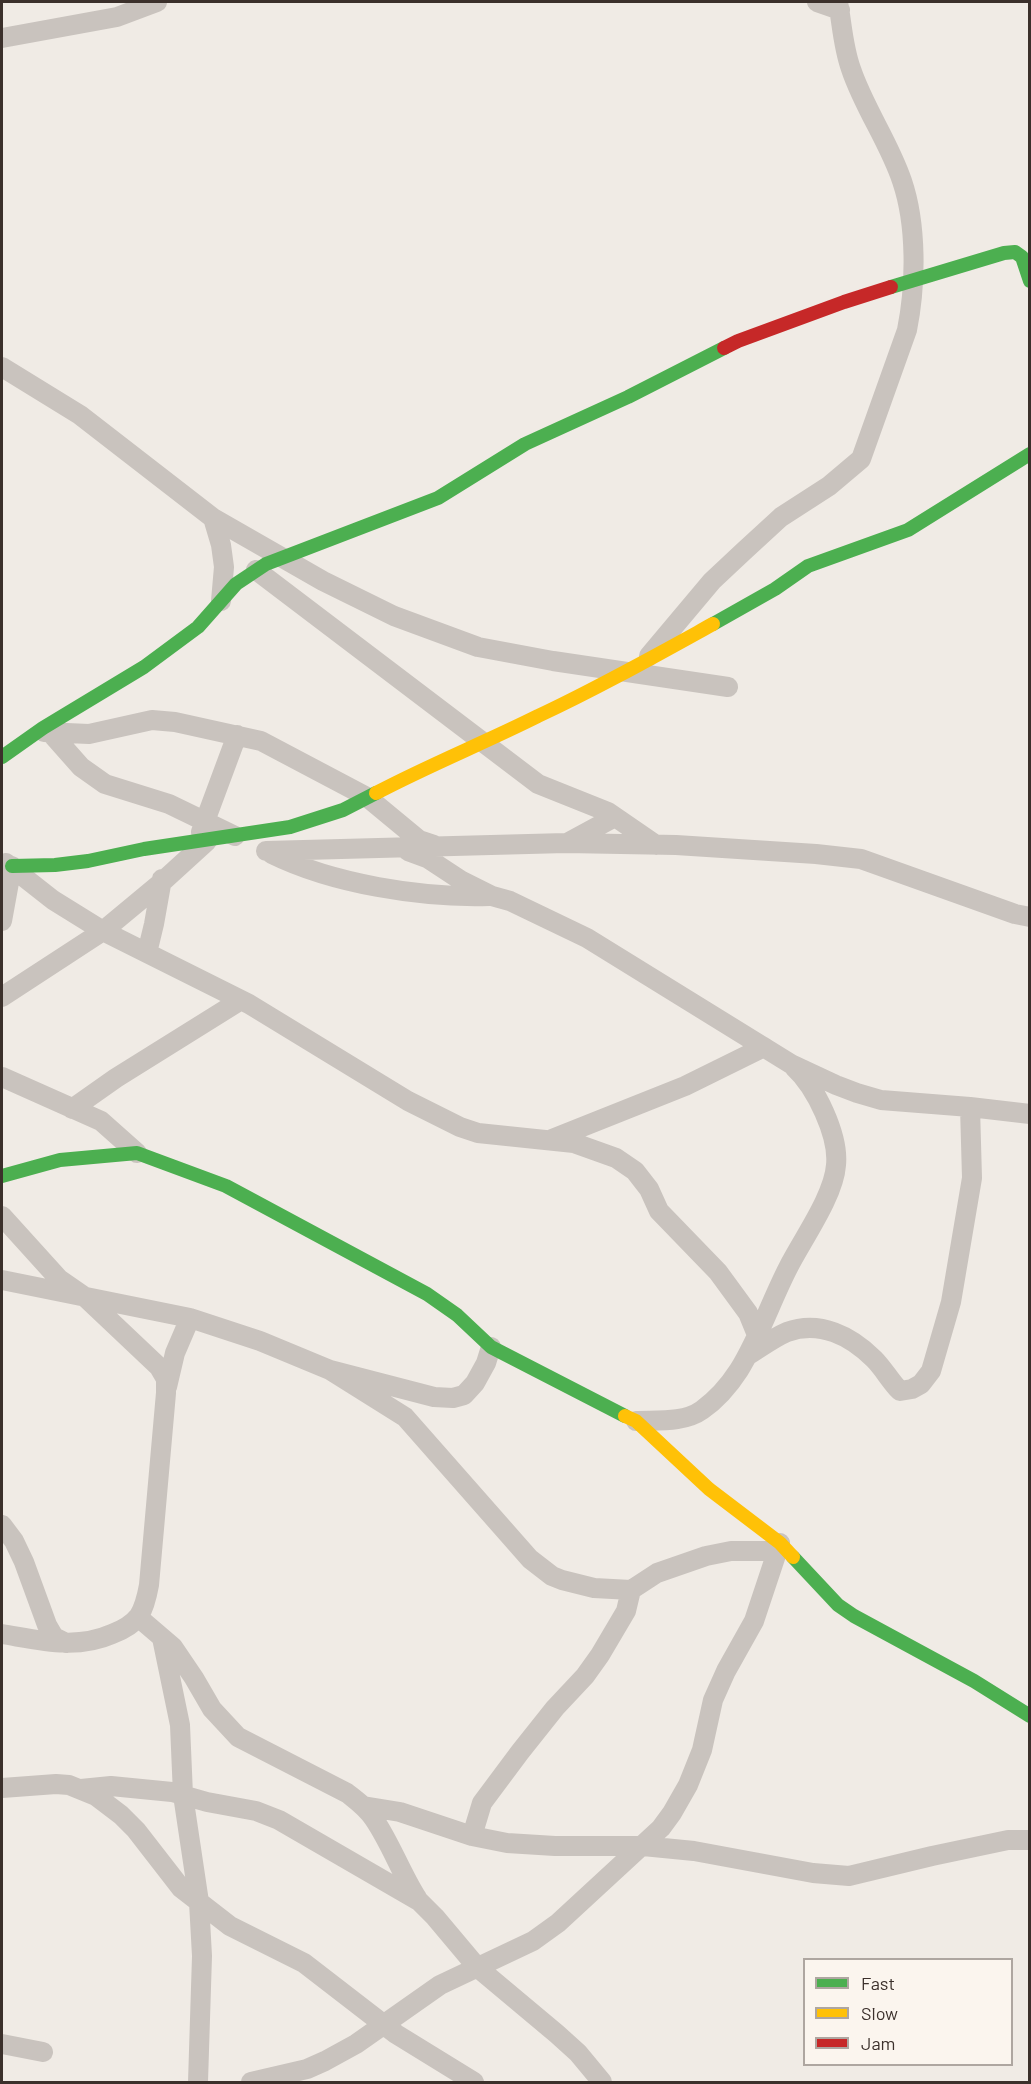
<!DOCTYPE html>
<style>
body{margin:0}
#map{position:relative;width:1031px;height:2084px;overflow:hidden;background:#f0ebe5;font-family:Barlow,sans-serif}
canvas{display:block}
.frame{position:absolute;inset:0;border:3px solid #3b302b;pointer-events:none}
.legend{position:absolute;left:803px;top:1958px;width:210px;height:108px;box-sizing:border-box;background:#fbf5ee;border:2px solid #aea6a0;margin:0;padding:8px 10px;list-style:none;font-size:18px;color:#3b302b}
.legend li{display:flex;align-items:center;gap:12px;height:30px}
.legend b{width:30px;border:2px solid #aea6a0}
</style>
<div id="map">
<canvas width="1031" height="2084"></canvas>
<div class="frame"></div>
<ul class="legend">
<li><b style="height:8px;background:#4caf50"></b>Fast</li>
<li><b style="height:8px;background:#ffc107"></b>Slow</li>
<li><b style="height:8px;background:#c62828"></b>Jam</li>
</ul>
</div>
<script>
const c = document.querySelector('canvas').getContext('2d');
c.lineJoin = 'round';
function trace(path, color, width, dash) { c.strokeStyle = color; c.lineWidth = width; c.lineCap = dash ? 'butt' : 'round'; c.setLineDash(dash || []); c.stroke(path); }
const street = new Path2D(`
 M817 2 840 10
 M2 38 117 17 157 2
 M2 367 80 415 213 518 323 581 394 616 478 647 553 661 728 687
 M213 518 221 545 224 567 221 601
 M256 570 538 784 608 812 656 845
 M649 656 712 581 744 551 781 517 829 486 861 459 907 330C916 285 917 225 902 181 889 142 864 108 851 69 843 47 842 24 838 2
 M44 732 89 734 152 720 175 722 261 741 367 797 419 840 434 845
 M50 732 81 767 105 784 169 804 235 836
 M201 832 237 735
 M567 843 615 817
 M266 851 566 843 676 845 816 854 861 859 1015 914 1030 917
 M408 851 427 858 462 881 492 896 510 901 587 938 791 1064 836 1085 857 1093 881 1100 970 1107 1030 1114
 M272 854C333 884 421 898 489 896
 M6 863 53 900 103 931 249 1004 408 1101 460 1127 478 1133 574 1143 616 1158 635 1171 649 1189 659 1211 718 1272 748 1313 757 1335
 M2 921 12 866
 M147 953 154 924 162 879
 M2 997 103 931 162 882 207 841
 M2 1077 101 1121 137 1153
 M72 1109 116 1078 241 1000
 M552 1139 685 1086 764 1047
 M2 1216 59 1279 85 1297 159 1367 166 1379V1393L149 1585C147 1596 145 1606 139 1616 132 1625 123 1630 112 1634 76 1650 39 1640 2 1634
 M2 1280 190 1318 260 1341 330 1370 434 1397 453 1398 464 1395 475 1383 486 1363 491 1347
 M747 1356C760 1348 773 1338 787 1332 820 1320 851 1336 874 1359 884 1369 890 1381 900 1391L912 1389 921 1384 931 1371 951 1302 972 1178 970 1107
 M330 1370 405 1417 530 1559 552 1576 562 1580 594 1588 631 1590 657 1573 706 1556 731 1551H777
 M167 1387 175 1353 190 1318
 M636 1421C657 1420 684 1423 702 1410 716 1400 730 1384 739 1370 759 1338 771 1301 788 1268 802 1240 834 1196 836 1165 839 1136 816 1087 794 1067
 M2 1525 14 1541 24 1562 47 1625 54 1637 66 1643
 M138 1617 173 1647 194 1678 212 1709 238 1737 347 1793C357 1801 367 1808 374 1819 391 1844 401 1873 417 1898
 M162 1638 180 1725 183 1795 199 1902 202 1956 198 2082
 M2 1788 56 1784 69 1785 96 1796 121 1815 136 1830 181 1888 230 1926 304 1963 396 2034 474 2082
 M81 1789 111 1786 172 1792 207 1802 256 1811 279 1820 419 1901 435 1917 477 1967 557 2034 578 2053 602 2082
 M363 1806 400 1812 472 1836 507 1843 555 1846H643L694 1851 813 1873 849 1876 932 1856 1008 1840H1030
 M472 1836 482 1803 520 1752 555 1708 585 1676 600 1655 626 1611 631 1590
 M2 2044 43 2052
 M251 2082 307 2069 325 2061 356 2044 440 1985 533 1941 558 1923 661 1828 672 1813 688 1785 702 1750 713 1700 726 1671 754 1621 780 1543`);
const fast = new Path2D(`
 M891 287 1004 253 1015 252 1022 257 1030 281
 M713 624 775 589 808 566 908 530 1030 454
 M2 757 43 728 144 667 198 627 236 584 266 564 438 498 525 444 628 397 724 348
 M12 866 55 865 88 861 144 849 290 827 343 810 376 793
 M2 1176 60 1160 137 1153 226 1186 427 1294 457 1315 491 1347 625 1416
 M793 1557 838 1605 854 1616 974 1681 1030 1716`);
const slow = new Path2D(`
 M376 793C429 765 484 743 538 716 598 688 655 656 713 624
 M625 1416 636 1421 709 1489 780 1543 793 1557`);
const jam = new Path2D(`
 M724 348 738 341 844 302 891 287`);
trace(street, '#c9c3be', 20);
trace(fast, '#4caf50', 14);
trace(slow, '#ffc107', 14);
trace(jam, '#c62828', 14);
</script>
